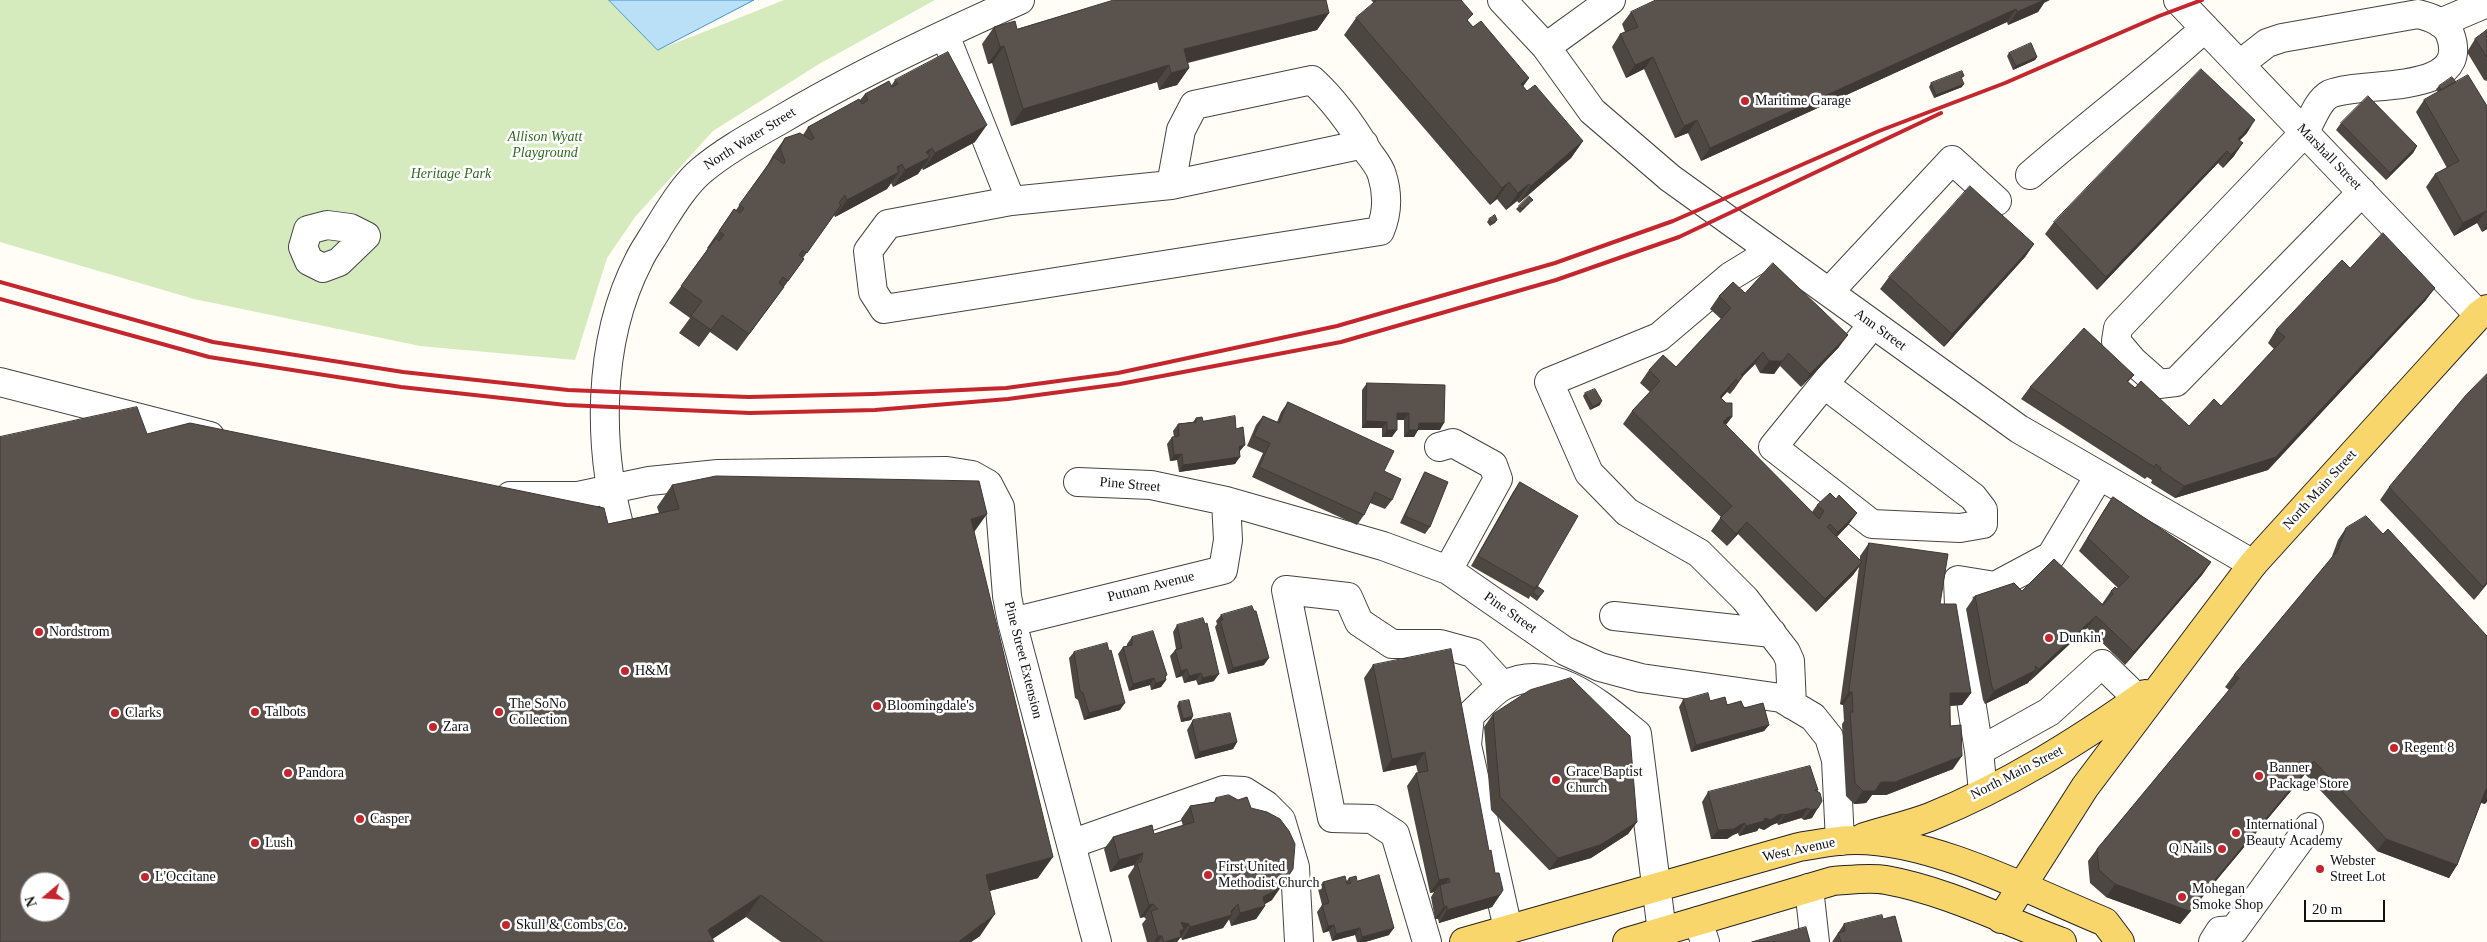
<!DOCTYPE html>
<style>
body{margin:0}
#map{position:relative;width:2487px;height:942px;overflow:hidden;background:#fffdf5;font-family:"Times New Roman",serif}
canvas{display:block}
.north{position:absolute;left:20px;top:872px;width:50px;height:50px;box-sizing:border-box;background:#fff;border:1px solid #a0a0a0;border-radius:50%;rotate:252deg;font-size:14px;font-weight:700;line-height:20px;text-align:center;color:#111}
.north::after{content:'';display:block;margin:auto;width:18px;height:22px;background:#c4262e;clip-path:polygon(50% 0,100% 100%,50% 72%,0 100%)}
.scale{position:absolute;left:2304px;top:900px;width:81px;height:22px;box-sizing:border-box;border:2px solid #111;border-top:0;padding-left:6px;font-size:15px;line-height:18px;white-space:nowrap;color:#111;-webkit-text-stroke:4px #fff;paint-order:stroke}
</style>
<div id="map">
<canvas width="2487" height="942"></canvas>
<div class="north">N</div>
<div class="scale">20 m</div>
</div>
<script>
const c = document.querySelector('canvas').getContext('2d');
c.lineJoin = 'round';
function paint(path, color) { c.fillStyle = color; c.fill(path, 'evenodd'); }
function trace(path, color, width, dash) { c.strokeStyle = color; c.lineWidth = width; c.lineCap = dash ? 'butt' : 'round'; c.setLineDash(dash || []); c.stroke(path); }
function write(font, color, halo, rows, align = 'center') {
  c.font = font + ' "Times New Roman",serif'; c.lineWidth = 5; c.setLineDash([]); c.textBaseline = 'middle'; c.strokeStyle = halo; c.fillStyle = color; for (const [text, x, y, turn = 0] of rows) {
    c.save(); c.translate(x, y); c.rotate((+turn || 0) * Math.PI / 180); c.textAlign = isNaN(turn) ? turn : align; if (halo) c.strokeText(text, 0, 0); c.fillText(text, 0, 0); c.restore();
  }
}
const green = new Path2D(`
 M0 0H609L658 50 784 0H935L819 64 713 131 635 217 607 258 575 360 420 346 194 299 0 242Z`);
const water = new Path2D(`
 M609 0H754L658 50Z`);
const minor = new Path2D(`
 M1502 0 1546 47 1592 111 1670 178 2019 429 2253 564
 M2178 0 2479 315
 M2440 23 2487 3
 M945 35 1011 201 888 224 868 251 873 292 884 309 1380 231C1388 212 1388 194 1382 175 1380 167 1373 159 1368 152 1352 125 1335 101 1312 80L1194 105 1181 130 1171 185 1011 201
 M1546 47 1611 0
 M2240 64 2267 43 2282 38 2418 14C2430 17 2445 22 2450 34 2473 97 2363 80 2330 94 2318 100 2311 121 2305 132L2118 328 2116 341 2133 361 2159 384 2176 382 2362 192
 M2030 175C2088 125 2149 79 2205 28
 M1171 185 1364 144
 M327 225 350 228 366 236 339 262 323 268 309 261 303 247 308 230Z
 M1772 251 1731 276 1659 337 1549 382 1589 473 1627 512 1699 553 1745 599 1786 652 1790 661 1792 705
 M1829 292 1952 160 1997 201
 M0 382 210 436
 M1825 385 1973 497 1983 510V524L1960 528 1872 524 1773 447 1873 324
 M1439 447 1453 443 1493 465 1498 479 1448 570
 M2099 476 2051 556 1995 586 1958 580 1960 631 1979 751 2049 712 2102 664 2138 699
 M1078 482 1151 485 1226 501 1383 546 1448 570 1565 651 1600 667 1641 678 1781 698 1813 717 1829 737 1836 760 1840 841
 M510 496H578L649 481 718 474 947 471 972 475 988 484 1000 507 1007 596 1012 622 1097 942
 M623 539C597 452 596 343 639 260 644 249 652 239 658 228 670 209 684 185 702 170 726 150 754 135 782 119 858 74 939 36 1020 0
 M1614 616 1772 633
 M1012 622 1223 570 1228 540 1226 501
 M1979 751 1983 792
 M1071 844 1224 790 1244 791 1266 805 1281 820 1295 867 1299 942
 M1809 888 1815 942
 M1698 921 1705 942
 M1508 929 1467 745 1470 715C1481 706 1492 691 1505 685 1553 661 1601 705 1637 734L1662 932
 M2234 930 2309 827
 M1427 942 1395 834 1372 819 1332 818 1286 590 1348 597 1359 622 1392 644H1440L1473 653 1503 686
 M2213 942 2220 931 2234 930`);
const major = new Path2D(`
 M1864 837C1886 830 1909 825 1930 817 2007 786 2077 742 2145 694
 M2001 919 2085 787 2253 564 2479 315 2487 309
 M1464 942 1799 847C1817 844 1837 840 1856 840 1934 840 2032 892 2105 922L2120 942
 M1627 942 1833 881C1850 880 1869 877 1886 880 1947 891 2005 921 2062 942`);
const rail = new Path2D(`
 M0 282 213 342 403 372 568 390 665 394 749 397 873 394 1006 388 1118 373 1337 326 1555 263 1673 221 1879 131 2005 83 2159 16 2202 0
 M0 299 209 357 401 387 566 405 750 413 875 410 1008 399 1120 384 1341 342 1556 280 1679 237 1941 113`);
const wall = new Path2D(`
 M1371 0H1461L1468 21 1473 27 1529 78 1523 86 1527 91 1583 141 1571 158 1519 203 1517 201 1506 210 1497 199 1490 205 1344 35 1356 18 1374 3Z
 M2044 3 2038 12 2008 25 2007 22 1701 161 1688 133 1675 138 1644 69 1626 78 1612 47 1620 34 1625 32 1622 24 1631 12Z
 M1329 13 1317 30 1188 63 1189 68 1177 85 1159 90 1157 82 1011 126 992 63 988 64 982 44 994 27 1017 29Z
 M2487 30V81L2484 80 2467 52 2475 39Z
 M2009 53 2037 57 2035 60 2013 70 2007 56Z
 M1964 76 1962 78V87L1934 98 1929 87 1931 83Z
 M895 80 975 142 923 170 922 168 918 174 893 187 891 183 887 189 835 217 834 215 803 258 804 259 776 298 737 351 710 332 699 347 679 333 690 318 669 303 708 249 707 248 734 209 736 210 768 164 773 155 785 138 803 135 808 127 860 100 865 94 891 86Z
 M2456 82 2487 106V229L2482 232 2477 223 2454 236 2426 187 2435 174 2447 168 2416 112 2424 100 2438 92 2436 89 2439 86Z
 M2341 123 2417 146 2413 153 2386 180 2336 130Z
 M2247 133 2240 140 2234 156 2223 168 2218 163 2097 290 2045 234 2054 222Z
 M1530 203 1520 213 1516 209 1519 206Z
 M1489 219 1497 220 1495 223 1490 226 1487 222Z
 M2034 244 2025 257 1944 347 1880 289 1889 277Z
 M2350 268 2426 300 2268 470 2175 498 2151 483 2152 480 2147 477 2145 479 2021 399 2030 387 2134 375 2128 382 2135 388 2189 426 2221 406 2274 349 2268 343 2276 330Z
 M1745 293 1839 347 1801 387 1780 366 1774 374 1760 373 1755 364 1743 376 1734 389 1730 394 1727 392 1721 398 1726 426 1812 512 1817 505 1836 499 1857 513 1848 525 1837 537 1860 560V556L1869 543 1940 604 1971 693 1962 705 1950 706 1953 769 1886 795H1872L1866 803 1854 804 1846 796 1842 724 1844 721 1843 705 1840 704 1859 567 1853 575 1816 612 1738 534 1727 546 1711 531 1721 517 1623 424 1632 411 1650 392 1640 383 1649 370 1676 367 1721 319 1710 309 1719 296Z
 M1367 383 1440 430H1418L1414 437H1404V420H1397L1392 437H1382V428H1362V390Z
 M1585 393 1600 405 1590 410 1583 396Z
 M1288 402 1384 471 1392 500 1385 509 1370 503 1364 515 1357 525 1252 477 1263 453 1247 446 1256 425 1263 416 1277 422 1281 412Z
 M1196 418 1203 421 1236 429 1240 451V452L1235 464 1179 472 1177 460 1170 461 1167 444 1172 437H1174L1173 431 1178 424 1193 422Z
 M147 434 608 524 659 513 657 507 672 485 974 532 1038 878 989 891 980 936 971 942H781L746 917 712 939Z
 M1425 472 1430 527 1425 534 1400 523 1421 479Z
 M1520 482 1537 586 1544 591 1537 601 1530 596 1529 599 1471 566 1513 492Z
 M2389 487 2487 584 2474 600 2380 500Z
 M2113 497 2211 562 2202 575 2125 665 2087 628 2030 681H2029L2028 683 1985 704 1983 700 1966 609 1975 596 2022 591 2102 604 2111 591 2118 588 2079 551 2104 510Z
 M2346 528 2485 804 2481 803 2457 865 2449 878 2377 851 2305 774 2180 924 2106 897 2090 883 2088 861 2097 849 2229 690 2225 687 2234 675 2331 559 2338 540Z
 M1221 615 1264 665 1228 674 1215 627 1217 624 1216 621Z
 M1177 625 1214 681 1198 685 1196 680 1184 683 1182 676 1176 678 1170 656 1176 649 1173 632Z
 M1132 637 1165 678 1166 680 1161 687 1151 690 1150 685 1129 691 1118 654 1123 647 1127 646V644Z
 M1074 652 1120 710 1084 720 1078 700 1075 698 1069 658Z
 M1373 665 1489 851 1500 895 1492 907 1439 923 1438 919H1435L1431 897 1434 892 1430 893 1407 786 1416 773H1418L1416 765 1383 772 1364 678Z
 M1683 700 1710 701 1744 708 1769 725 1764 731 1691 752 1679 707Z
 M1179 702 1193 716 1191 720 1181 722 1177 706Z
 M1493 714 1637 822 1628 834 1591 858 1549 870 1491 810 1484 727Z
 M1193 720 1237 742 1233 749 1195 759 1187 730Z
 M1818 790 1817 791 1812 818 1804 820 1801 818 1778 825 1777 823 1772 825 1764 830 1759 828 1757 831 1739 836 1738 833 1733 835 1727 839H1711L1702 802 1708 792Z
 M1216 798 1272 900 1265 904V906L1256 919 1231 926 1229 919 1223 928 1182 940 1181 937 1177 942H1147L1142 924 1146 919 1144 917 1140 918 1128 876 1134 867V865L1110 872 1104 849 1113 837 1154 834 1183 826 1181 819 1190 806 1214 802Z
 M1349 878 1357 881 1389 935 1365 942H1357L1355 935 1332 941 1329 931 1323 933 1317 912 1322 905 1318 889 1323 882H1346Z
 M1883 919 1902 942H1832L1844 924Z`);
const shadedWall = new Path2D(`
 M2040 0H2050L2044 3 2038 12 2008 25 2017 12Z
 M2016 9 2007 22 1701 161 1710 148Z
 M1329 13 1317 30 1172 66 1184 49Z
 M1004 46 992 63 988 64 1000 47Z
 M1653 57 1644 69 1626 78 1635 65Z
 M2037 57 2035 60 2013 70 2016 66Z
 M1169 65 1157 82 1011 126 1023 109Z
 M1189 68 1177 85 1159 90 1171 73Z
 M1529 78 1517 95 1521 84Z
 M1964 84 1962 87 1934 98 1936 95Z
 M1697 120 1688 133 1675 138 1684 126Z
 M2255 120 2247 133 2229 151 2238 139Z
 M987 125 975 142 923 170 935 153Z
 M1583 141 1571 158 1519 203 1531 186Z
 M2243 143 2234 156 2223 168 2231 155Z
 M2417 146 2413 153 2386 180 2390 173Z
 M932 148 924 160 930 157 918 174 893 187 905 170 926 152Z
 M2227 151 2218 163 2097 290 2106 277Z
 M902 164 894 174 899 172 887 189 835 217 847 200Z
 M1509 182 1497 199 1490 205 1502 188Z
 M1529 184 1517 201 1506 210 1518 193Z
 M2486 211 2477 223 2454 236 2463 223Z
 M2487 225V229L2482 232Z
 M2034 244 2025 257 1944 347 1952 334Z
 M2435 288 2426 300 2268 470 2175 498 2184 486Z
 M1848 335 1839 347 1801 387 1810 374Z
 M1763 352 1755 364 1738 381 1741 375Z
 M1769 361H1783L1774 374 1760 373Z
 M1743 376 1734 389 1730 394 1738 382Z
 M1736 379 1727 392 1711 410 1720 397Z
 M1602 401 1600 405 1590 410 1593 407Z
 M1397 413H1409L1404 420H1392Z
 M1728 417H1732L1723 429V422Z
 M1366 421 1387 422 1382 428H1362Z
 M1419 423H1444L1440 430H1414Z
 M1387 430H1397L1392 437H1382Z
 M1409 430H1418L1414 437H1404Z
 M1245 445 1240 451 1234 452 1239 446Z
 M1182 454 1177 460 1170 461 1174 455Z
 M1240 457 1235 464 1179 472 1183 465Z
 M1857 513 1848 525 1829 544 1838 532Z
 M987 514 972 535 971 519Z
 M1747 522 1738 534 1727 546 1736 534Z
 M1862 562 1853 575 1816 612 1825 599Z
 M2211 562 2202 575 2125 665 2134 652Z
 M2487 582V584L2474 600 2483 587Z
 M2096 616 2087 628 2030 681 2039 669Z
 M1269 658 1264 665 1228 674 1233 668Z
 M1187 669 1182 676 1176 678 1181 671Z
 M2036 670 2028 683 1985 704 1994 691Z
 M1201 673 1196 680 1184 683 1189 676Z
 M1219 674 1214 681 1198 685 1203 678Z
 M1167 675 1163 681 1166 680 1161 687 1151 690 1156 683 1165 676Z
 M1154 678 1150 685 1129 691 1133 684Z
 M1849 692H1852L1843 705 1840 704Z
 M1950 693H1971L1962 705 1941 706Z
 M1125 703 1120 710 1084 720 1089 713Z
 M1193 716 1191 720 1181 722 1183 719Z
 M1769 725 1764 731 1691 752 1696 745Z
 M1237 742 1233 749 1195 759 1199 752Z
 M1425 752 1416 765 1383 772 1392 759Z
 M1962 756 1953 769 1886 795H1872L1866 803 1854 804 1863 791 1881 782Z
 M2314 761 2305 774 2180 924 2106 897 2115 884Z
 M2486 789H2487V802L2485 804 2477 801Z
 M1808 808 1801 818 1778 825 1785 815Z
 M1818 808 1812 818 1804 820 1811 810Z
 M1784 814 1777 823 1772 825 1764 830 1759 828 1757 831 1739 836 1746 826 1765 818Z
 M1637 822 1628 834 1591 858 1549 870 1558 858Z
 M1745 823 1738 833 1733 835 1727 839H1711L1718 830Z
 M2386 839 2457 865 2449 878 2377 851Z
 M1143 853 1134 865 1110 872 1119 860Z
 M1053 857 1038 878 971 896 986 875Z
 M1449 878 1441 890 1440 885 1434 892 1430 893 1439 880Z
 M1281 887 1272 900 1256 909 1265 906 1256 919 1231 926 1240 913 1263 897Z
 M761 895 746 917 708 942V930Z
 M1500 895 1492 907 1439 923 1447 910Z
 M1153 904 1144 917 1140 918 1149 905Z
 M1238 904 1229 916 1232 915 1223 928 1182 940 1190 927 1231 911Z
 M1447 906 1438 919H1435L1444 907Z
 M995 914 980 936 971 942H959L961 940Z
 M1181 922 1189 924 1177 942H1163Z
 M1334 925 1329 931 1323 933 1328 926Z
 M1360 928 1355 935 1332 941 1336 934Z
 M1394 928 1389 935 1365 942H1359L1362 937Z
 M1158 936H1162L1158 942H1154Z`);
const building = new Path2D(`
 M1114 0H1326L1329 13 1184 49 1189 68 1171 73 1169 65 1023 109 1004 46 1000 47 994 27 1015 21 1017 29Z
 M1377 0H1461L1473 14 1467 20 1473 27 1481 21 1529 78 1521 84 1527 91 1535 85 1583 141 1531 186 1529 184 1518 193 1509 182 1502 188 1356 18Z
 M1656 0H2044L2017 12 2016 9 1710 148 1697 120 1684 126 1653 57 1635 65 1620 34 1638 27 1631 12Z
 M2487 30V57L2475 39Z
 M2031 43 2037 57 2016 66 2009 53Z
 M948 52 987 125 935 153 932 148 926 152 930 157 905 170 902 164 897 167 899 172 847 200 845 195 839 203 841 205 807 253 803 250 799 255 804 259 788 281 783 277 779 283 784 287 749 334 722 315 711 330 691 316 702 301 681 286 716 238 719 241 724 235 719 231 734 209 740 213 744 208 739 205 774 157 784 164 785 161 780 148 785 138 800 133 811 140 814 138 808 127 859 99 862 104 868 100 865 94 889 81 892 87 898 84 895 80Z
 M2201 69 2255 120 2238 139 2243 143 2231 155 2227 151 2106 277 2054 222Z
 M1962 71 1964 76 1961 77 1964 84 1936 95 1931 83Z
 M2468 75 2487 106V213L2486 211 2463 223 2435 174 2459 161 2424 100Z
 M2452 77 2456 82 2441 90 2439 86Z
 M2368 96 2417 146 2390 173 2341 123Z
 M1970 186 2034 244 1952 334 1889 277Z
 M1529 196 1533 200 1522 209 1519 206Z
 M1495 215 1497 220 1493 223 1489 219Z
 M2383 233 2435 288 2276 457 2184 486 2160 470 2161 468 2156 464 2154 467 2030 387 2084 328 2134 375 2127 381 2135 388 2141 381 2189 426 2214 399 2221 406 2285 337 2276 330 2342 260 2350 268Z
 M1773 263 1848 335 1810 374 1788 353 1783 361H1769L1763 352 1741 375 1743 376 1738 382 1736 379 1720 397 1726 403H1732V417H1728L1723 422 1819 519 1824 511 1817 505 1830 493 1836 499 1839 495 1857 513 1838 532 1830 524 1827 527 1862 562 1825 599 1747 522 1736 534 1720 518 1732 506 1632 411 1660 381 1649 370 1663 355 1676 367 1731 308 1719 296 1733 282 1745 293Z
 M2487 374V582L2483 587 2389 487 2466 395Z
 M1367 383 1445 385 1444 423H1419L1418 430H1409V413H1397V430H1387V422L1366 421Z
 M1595 389 1602 401 1593 407 1585 393Z
 M1288 402 1394 451 1384 471 1401 479 1392 500 1375 492 1364 515 1259 467 1270 443 1254 436 1263 416 1279 423Z
 M137 407 147 434 190 423 604 508 608 524 679 509 672 485 716 476 979 481 987 514 971 519 1053 857 986 875 995 914 961 940 959 942H824L761 895 708 930 714 942H0V437ZM30 882H60V912H30Z
 M1235 416 1236 429 1243 427 1245 445 1239 446 1240 457 1183 465 1182 454 1174 455 1172 437 1179 436 1178 424 1196 422V418L1202 417 1203 421Z
 M1425 472 1448 482 1430 527 1405 516Z
 M1520 482 1578 516 1536 589 1478 556Z
 M2113 497 2211 562 2134 652 2096 616 2039 669 2035 666 2036 670 1994 691 1992 687 1975 596 2014 583 2022 591 2054 559 2103 605 2113 594 2111 591 2115 587 2117 589 2129 577 2088 538Z
 M2366 516 2383 534 2388 529 2487 636V789H2486L2457 865 2386 839 2314 761 2189 911 2115 884 2099 870 2097 849 2239 678 2234 675 2338 550 2346 528Z
 M1869 543 1948 554 1940 604H1956L1971 693H1950V726L1961 725 1962 756 1895 782H1881L1875 791H1863L1855 783 1850 712H1853L1852 692H1849Z
 M1537 586 1544 591 1539 597 1533 593Z
 M1252 606 1254 611H1256L1269 658 1233 668 1220 620H1223L1221 615Z
 M1203 618 1205 624 1207 623 1219 674 1203 678 1201 673 1189 676 1187 669 1181 671 1175 650 1182 648 1177 625Z
 M1153 631 1167 675 1165 676 1166 680 1156 683 1154 678 1133 684 1123 647 1132 645V637Z
 M1107 643 1109 651 1111 650 1125 703 1089 713 1083 693 1080 691 1074 652Z
 M1451 649 1489 851 1491 850 1495 873H1499L1503 890 1500 895 1447 910V906L1444 907 1440 885 1450 882 1449 878 1439 880 1416 773 1428 771 1425 752 1392 759 1373 665Z
 M1571 678 1630 736 1637 822 1600 845 1558 858 1500 797 1493 714 1530 690Z
 M1708 693 1710 701 1725 697 1727 705 1741 701 1744 708 1763 703 1769 725 1696 745 1683 700Z
 M1189 700 1193 716 1183 719 1179 702Z
 M1230 713 1237 742 1199 752 1192 723 1193 720Z
 M1810 766 1818 790H1815L1820 793 1822 801 1818 808 1811 810 1808 808 1785 815 1784 814 1778 815 1771 820 1765 818 1764 821 1746 826 1745 823 1740 825 1734 829 1718 830 1708 792Z
 M1229 795 1238 800 1247 797 1251 808 1267 812 1280 819 1289 831 1295 844 1293 869 1281 887 1263 897 1265 906 1240 913 1238 904 1231 911 1232 915 1190 927 1189 924 1181 922 1184 929 1180 931 1181 937 1164 942 1162 936H1158L1151 911 1158 909 1153 904 1149 905 1137 863 1141 862 1143 853 1119 860 1113 837 1152 825 1154 834 1194 822 1190 806 1215 802 1216 798Z
 M1379 875 1394 928 1362 937 1360 928 1336 934 1334 925 1328 926 1322 905 1329 903 1323 882 1345 876 1347 884 1351 883 1349 878 1356 876 1357 881Z
 M1882 915 1883 919 1895 916 1902 942H1841L1838 933 1845 931 1844 924Z
 M1806 927 1810 942H1752Z`);
const markers = [
 [1745,101,5,"#c4262e"],
 [39,632,5,"#c4262e"],
 [2049,638,5,"#c4262e"],
 [625,671,5,"#c4262e"],
 [877,706,5,"#c4262e"],
 [255,712,5,"#c4262e"],
 [499,712,5,"#c4262e"],
 [115,713,5,"#c4262e"],
 [433,727,5,"#c4262e"],
 [2394,748,5,"#c4262e"],
 [288,773,5,"#c4262e"],
 [2259,776,5,"#c4262e"],
 [1556,780,5,"#c4262e"],
 [360,819,5,"#c4262e"],
 [2236,833,5,"#c4262e"],
 [255,843,5,"#c4262e"],
 [2222,849,5,"#c4262e"],
 [2320,869,5,"#c4262e"],
 [1208,875,5,"#c4262e"],
 [145,877,5,"#c4262e"],
 [2182,897,5,"#c4262e"],
 [506,925,5,"#c4262e"]
];
const poiNames = [
 ["Maritime Garage",1755,101],
 ["Nordstrom",49,632],
 ["Dunkin'",2059,638],
 ["H&M",635,671],
 ["The SoNo",509,704],
 ["Collection",509,720],
 ["Bloomingdale's",887,706],
 ["Talbots",265,712],
 ["Clarks",125,713],
 ["Zara",443,727],
 ["Regent 8",2404,748],
 ["Banner",2269,768],
 ["Package Store",2269,784],
 ["Grace Baptist",1566,772],
 ["Church",1566,788],
 ["Pandora",298,773],
 ["Casper",370,819],
 ["International",2246,825],
 ["Beauty Academy",2246,841],
 ["Lush",265,843],
 ["Q Nails",2212,849,"right"],
 ["Webster",2330,861],
 ["Street Lot",2330,877],
 ["First United",1218,867],
 ["Methodist Church",1218,883],
 ["L'Occitane",155,877],
 ["Mohegan",2192,889],
 ["Smoke Shop",2192,905],
 ["Skull & Combs Co.",516,925]
];
const parkNames = [
 ["Allison Wyatt",545,137],
 ["Playground",545,153],
 ["Heritage Park",451,174]
];
const streetNames = [
 ["North Water Street",750,139,-32],
 ["Marshall Street",2329,157,46],
 ["Ann Street",1880,330,36],
 ["Pine Street",1130,485,5],
 ["North Main Street",2320,490,-48],
 ["Putnam Avenue",1151,587,-14],
 ["Pine Street",1510,613,35],
 ["Pine Street Extension",1023,660,76],
 ["North Main Street",2017,773,-27],
 ["West Avenue",1799,850,-12]
];
paint(green, '#d5ebbd');
paint(water, '#b9e0f7');
trace(water, '#3f96cf', 1);
trace(minor, '#444', 30);
trace(major, '#222', 30);
trace(minor, '#fff', 28);
trace(major, '#f9d66b', 28);
trace(rail, '#c4262e', 4);
paint(wall, '#4d4742');
paint(shadedWall, '#3f3936');
paint(building, '#5a524d');
trace(building, '#3f3936', 1);
for (const [x, y, r, color] of markers) { const dot = new Path2D(); dot.arc(x, y, r, 0, 2 * Math.PI); c.fillStyle = color; c.fill(dot); trace(dot, '#fff', 2); }
write('14px', '#111', '#fff', poiNames, 'left');
write('italic 14px', '#2f6b1f', '#fff', parkNames);
write('14px', '#111', '#fff', streetNames);
</script>
